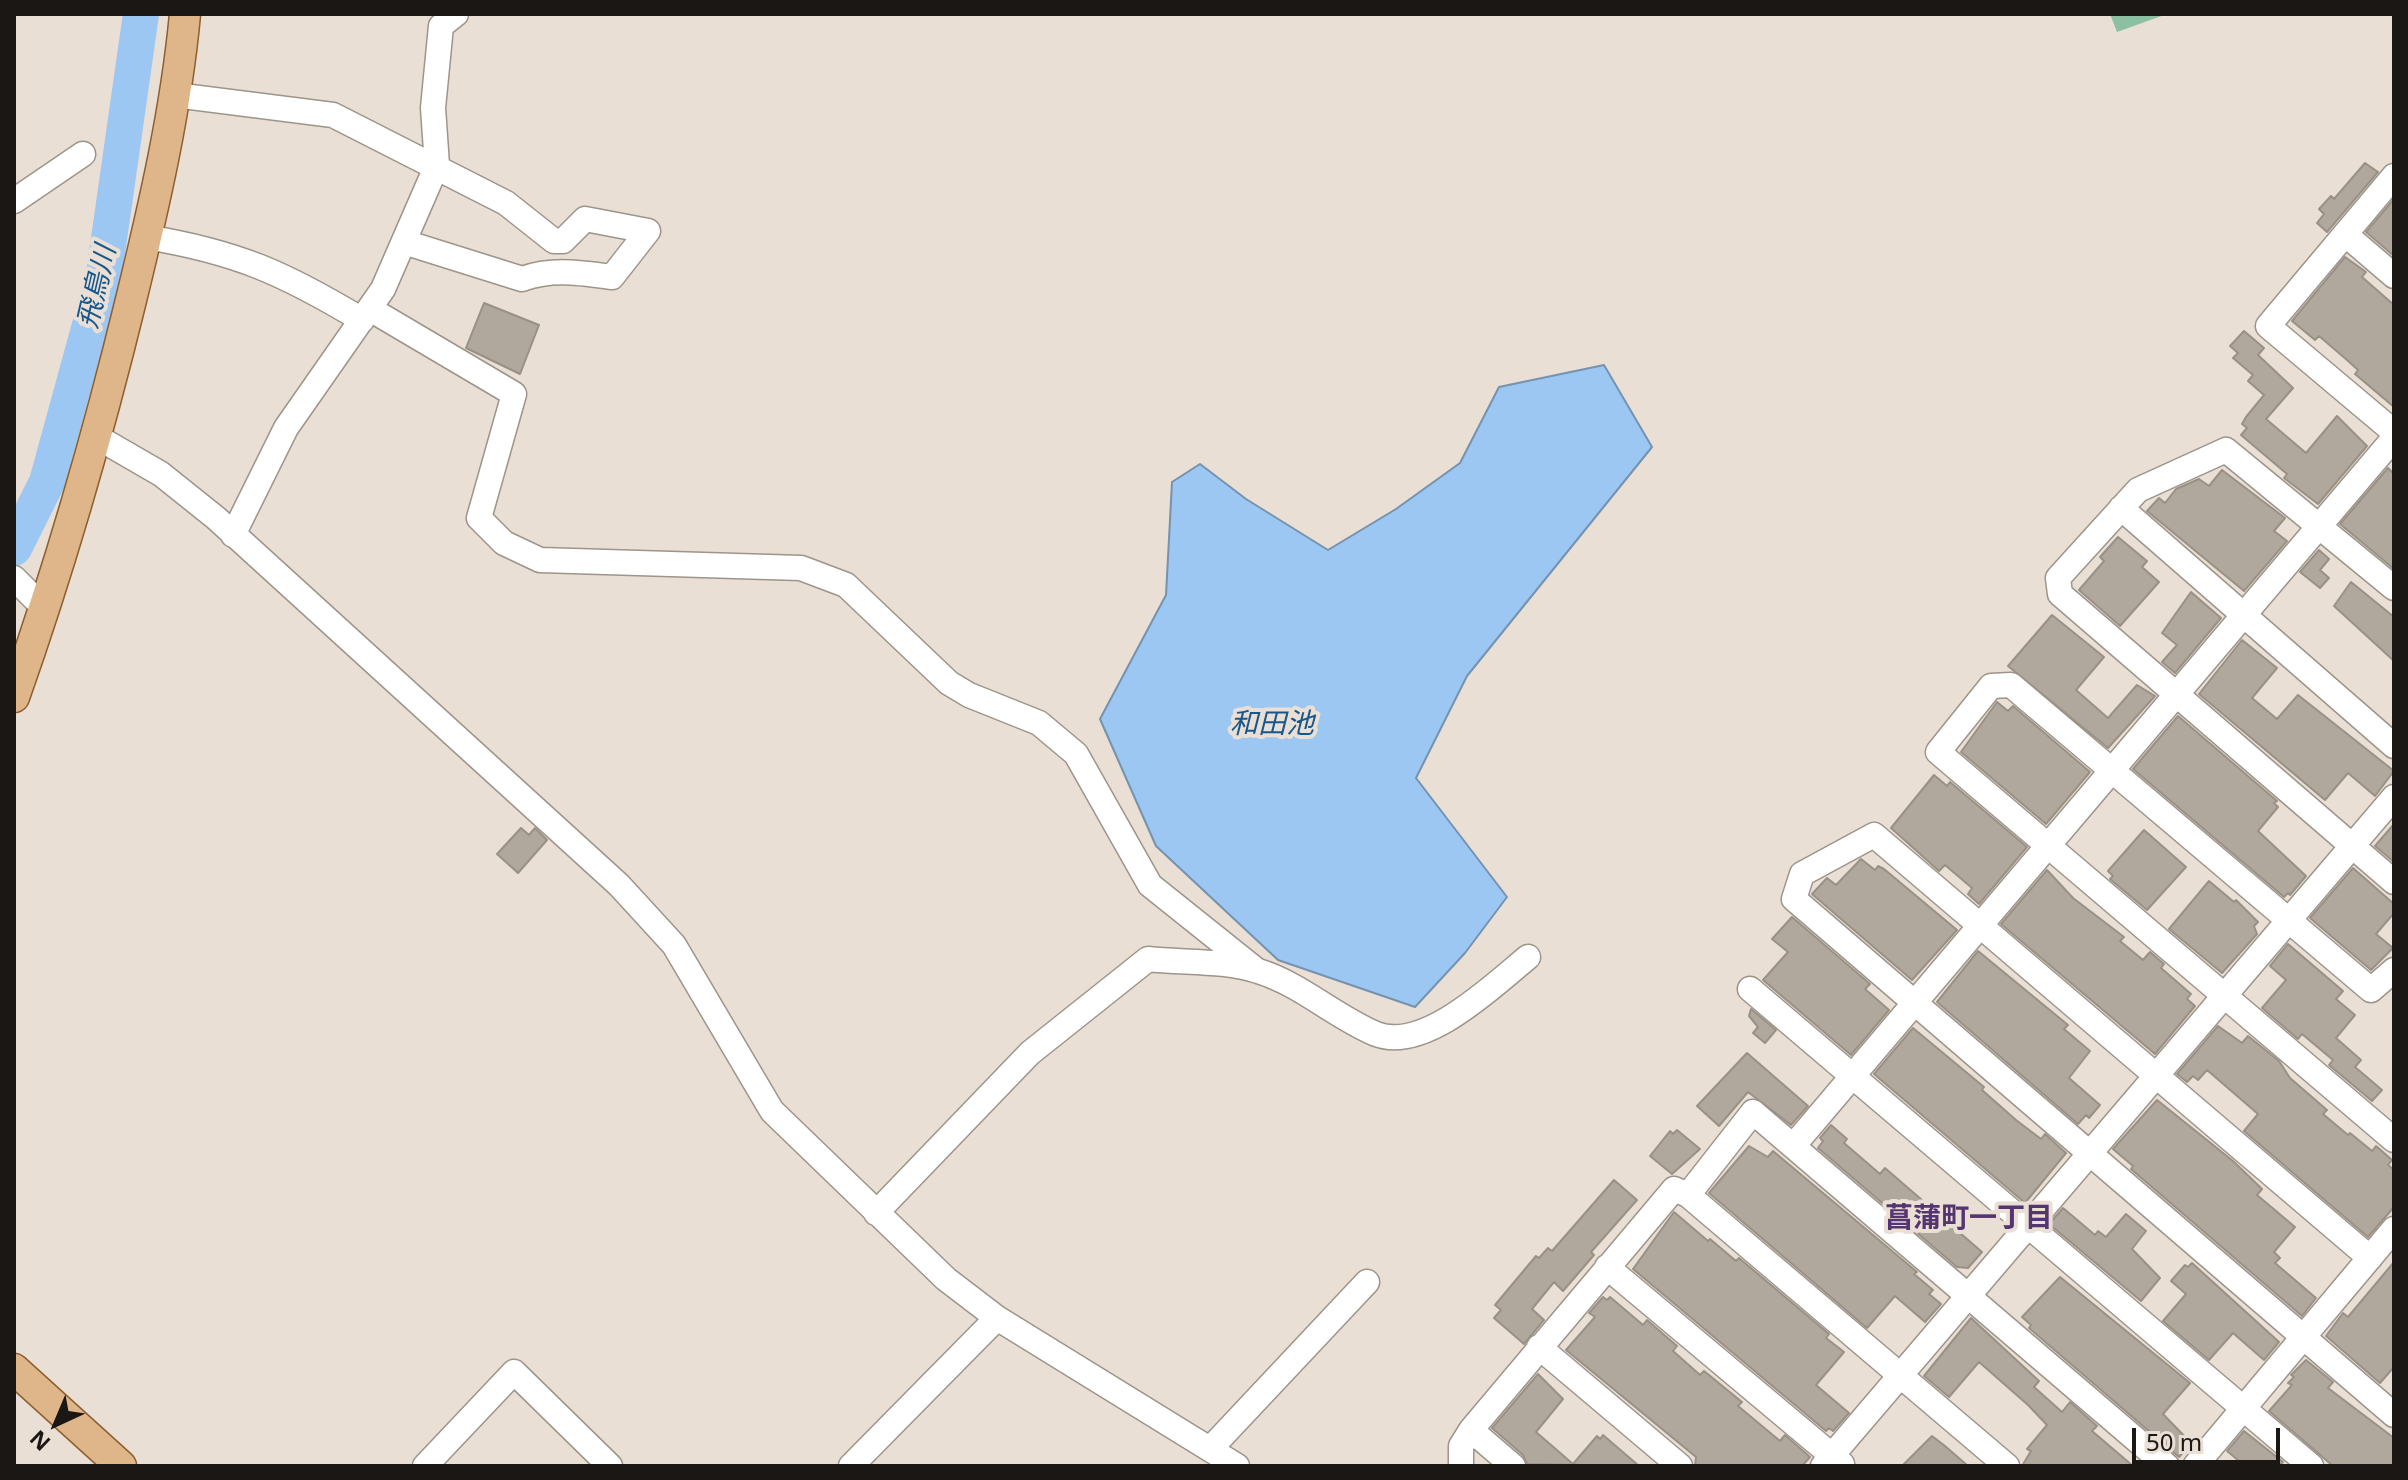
<!DOCTYPE html>
<meta charset="utf-8">
<style>
body{margin:0}
#map{position:relative;width:2408px;height:1480px;overflow:hidden;background:#e9dfd5;font-family:"Noto Sans",sans-serif}
canvas{display:block}
.frame{position:absolute;inset:0;border:16px solid #1b1714;pointer-events:none}
.north{position:absolute;left:16px;top:1384px;width:80px;height:80px;-webkit-text-stroke:6px #e9dfd5;paint-order:stroke;rotate:224deg;font-size:22px;font-weight:700;line-height:32px;text-align:center;color:#1b1714}
.north::after{content:'';display:block;margin:auto;width:28px;height:36px;background:#1b1714;clip-path:polygon(50% 0,100% 100%,50% 72%,0 100%)}
.scale{position:absolute;left:2132px;top:1428px;width:148px;height:36px;box-sizing:border-box;border:4px solid #1b1714;border-top:0;padding-left:10px;font-size:24px;line-height:28px;white-space:nowrap;color:#1b1714;-webkit-text-stroke:6px #e9dfd5;paint-order:stroke}
</style>
<div id="map">
<canvas width="2408" height="1480"></canvas>
<div class="frame"></div>
<div class="north">N</div>
<div class="scale">50 m</div>
</div>
<script>
const c = document.querySelector('canvas').getContext('2d');
c.lineJoin = 'round';
function paint(path, color) { c.fillStyle = color; c.fill(path, 'evenodd'); }
function trace(path, color, width, dash) { c.strokeStyle = color; c.lineWidth = width; c.lineCap = dash ? 'butt' : 'round'; c.setLineDash(dash || []); c.stroke(path); }
function write(font, color, halo, rows, align = 'center') {
  c.font = font + ' "Noto Sans","Noto Sans JP",sans-serif'; c.lineWidth = 8; c.setLineDash([]); c.textBaseline = 'middle'; c.strokeStyle = halo; c.fillStyle = color; for (const [text, x, y, turn = 0] of rows) {
    c.save(); c.translate(x, y); c.rotate((+turn || 0) * Math.PI / 180); c.textAlign = isNaN(turn) ? turn : align; if (halo) c.strokeText(text, 0, 0); c.fillText(text, 0, 0); c.restore();
  }
}
const green = new Path2D(`
 M2110 14H2167L2117 32Z`);
const water = new Path2D(`
 M1604 365 1652 447 1467 676 1416 778 1507 897 1465 953 1415 1007 1278 960 1156 846 1100 719 1166 595 1172 482 1200 464 1246 499 1328 550 1396 509 1460 463 1499 387Z`);
const river = new Path2D(`
 M14 548 47 482 104 274 141 14`);
const building = new Path2D(`
 M2365 163 2378 172 2327 232 2317 223 2324 214 2319 209 2331 196 2334 199Z
 M2394 199V256L2366 232Z
 M2345 257 2366 272 2362 277 2394 305V407L2355 374 2358 370 2347 360 2319 336 2315 340 2292 321Z
 M484 303 539 325 520 374 466 348Z
 M2244 331 2264 348 2258 355 2293 388 2266 419 2306 453 2337 416 2367 446 2318 504 2284 478 2287 474 2241 435 2247 428 2242 424 2246 417 2264 395 2248 381 2253 375 2233 358 2238 353 2230 346Z
 M2388 468 2394 474V569L2340 524Z
 M2222 470 2285 518 2274 531 2287 541 2244 591 2147 511 2159 498 2165 503 2176 489 2199 479 2209 486Z
 M2118 537 2147 561 2142 567 2159 582 2120 626 2079 590 2104 561 2100 557Z
 M2319 550 2329 559 2320 570 2329 578 2320 588 2300 572Z
 M2351 582 2394 617V661L2334 606Z
 M2191 592 2221 618 2175 673 2162 662 2177 645 2162 633Z
 M2052 615 2104 657 2076 690 2108 718 2137 685 2155 696 2108 748 2008 666Z
 M2242 640 2277 668 2252 698 2277 719 2298 695 2394 771 2375 796 2348 773 2325 800 2199 694Z
 M1997 702 2008 711 2013 706 2090 772 2046 824 1961 752Z
 M2178 716 2277 801 2274 803 2278 807 2258 831 2306 876 2290 895 2288 893 2284 897 2133 769Z
 M1934 775 1947 786 1950 782 2027 847 1979 904 1968 894 1972 888 1945 865 1939 871 1891 828Z
 M2394 824V862L2375 846Z
 M521 828 529 835 535 828 547 840 518 873 497 854Z
 M2144 830 2186 867 2147 910 2110 879 2113 876 2108 871Z
 M1861 859 1875 870 1878 866 1884 869 1957 930 1912 980 1812 894 1827 878 1836 885Z
 M2353 868 2394 904V913L2376 934 2393 948 2371 970 2310 918Z
 M2047 870 2073 898 2124 937 2120 941 2143 960 2150 952 2164 964 2161 968 2191 994 2187 999 2195 1006 2155 1054 2001 924Z
 M2209 881 2234 902 2236 900 2258 922 2254 926 2257 934 2222 973 2169 929Z
 M1792 917 1870 984 1865 989 1889 1010 1851 1055 1763 980 1788 952 1772 939Z
 M2288 944 2343 991 2336 999 2355 1015 2336 1038 2361 1060 2355 1067 2382 1090 2372 1101 2329 1065 2333 1060 2302 1034 2298 1039 2262 1008 2286 980 2270 966Z
 M1978 951 2068 1025 2064 1029 2090 1051 2069 1078 2100 1105 2089 1118 2086 1115 2078 1124 1937 1002Z
 M1751 1009 1776 1030 1765 1043 1753 1033 1758 1027 1749 1016Z
 M2218 1026 2242 1043 2248 1036 2279 1061 2290 1078 2327 1110 2323 1114 2348 1135 2350 1133 2372 1151 2376 1146 2392 1160 2388 1165 2394 1170V1207L2368 1237 2244 1131 2258 1114 2207 1070 2198 1080 2193 1076 2187 1082 2177 1074Z
 M1913 1028 1984 1087 1982 1090 2016 1120 2041 1139 2045 1134 2066 1153 2025 1203 1874 1074Z
 M1747 1053 1808 1106 1791 1125 1748 1092 1719 1126 1697 1106Z
 M2157 1100 2233 1161 2262 1189 2257 1195 2295 1227 2274 1252 2280 1258 2275 1263 2316 1298 2302 1316 2131 1169 2133 1166 2113 1149Z
 M1831 1125 1847 1139 1844 1143 1880 1174 1885 1168 1982 1252 1968 1268 1957 1267 1818 1148 1823 1141 1820 1138Z
 M1677 1130 1700 1149 1672 1174 1650 1156 1670 1131 1673 1134Z
 M1749 1146 1768 1157 1773 1151 1917 1272 1914 1274 1933 1290 1929 1294 1941 1304 1925 1322 1895 1296 1867 1328 1709 1193Z
 M1614 1180 1637 1200 1591 1252 1594 1255 1563 1291 1554 1282 1532 1309 1544 1320 1524 1344 1494 1318 1501 1310 1495 1305 1536 1256 1539 1258 1548 1248 1552 1251Z
 M2063 1208 2095 1235 2098 1231 2106 1237 2126 1214 2146 1231 2132 1249 2160 1278 2141 1301 2049 1224Z
 M1674 1212 1708 1241 1710 1239 1736 1261 1739 1258 1829 1334 1826 1338 1844 1352 1816 1385 1849 1413 1833 1431 1829 1428 1826 1431 1633 1269Z
 M2394 1262V1367L2380 1383 2326 1336 2343 1313 2348 1317Z
 M2192 1263 2279 1342 2264 1360 2233 1333 2209 1360 2163 1321 2186 1294 2171 1281 2185 1265 2188 1267Z
 M2060 1277 2190 1383 2163 1414 2191 1443 2179 1457 2029 1328 2031 1325 2022 1317Z
 M1603 1297 1607 1300 1610 1297 1643 1325 1647 1320 1677 1346 1673 1351 1700 1375 1704 1371 1742 1402 1738 1406 1780 1441 1785 1435 1810 1457 1802 1466H1695L1696 1457 1566 1350 1595 1317 1589 1313Z
 M1971 1318 2039 1381 2034 1387 2062 1412 2070 1402 2097 1426 2092 1431 2133 1466H2022L2031 1451 2027 1449 2047 1425 2028 1405 1979 1362 1949 1397 1924 1376Z
 M2306 1360 2333 1382 2328 1388 2394 1438V1466H2333L2269 1411 2292 1385 2288 1383 2294 1377 2291 1375Z
 M1538 1374 1563 1399 1536 1432 1573 1464 1597 1436 1600 1439 1603 1435 1639 1466 1527 1464 1523 1455 1492 1428Z
 M2244 1431 2283 1462 2279 1466H2245L2227 1451Z
 M1932 1436 1945 1446 1968 1466H1902Z`);
const minor = new Path2D(`
 M175 95 333 115 506 203 554 241H563L585 219 648 231 612 277C580 273 553 268 522 279L404 242
 M2394 176 2268 326 2394 432
 M14 201 83 154
 M2345 234 2394 276
 M146 237C237 252 284 273 362 320
 M370 309 514 394 479 518 504 543 540 560 801 568 846 585 949 683 969 695 1039 723 1076 754 1150 885 1255 969
 M97 437 161 474 216 518 619 885 674 945 772 1111 946 1279 997 1318 1237 1466
 M2121 508 2394 746
 M233 535 286 428 383 289 437 165 433 108 441 26 456 14
 M14 578 45 609
 M2394 588 2226 450 2138 490 2058 578 2060 594 2394 882
 M2394 970 2371 990 2011 685 1991 686 1938 752 2394 1140
 M1750 989 2311 1466
 M1794 1145 2394 438
 M1688 1195 2007 1466
 M876 1213 1030 1053 1148 959C1183 963 1225 960 1258 971 1301 984 1335 1017 1376 1034 1424 1053 1494 985 1528 957
 M2370 1258 1874 835 1802 874 1794 899 2394 1415
 M1607 1267 1842 1464
 M1539 1347 1680 1466
 M1471 1430 1513 1466
 M1211 1448 1367 1282
 M425 1466 514 1372 610 1466
 M851 1466 997 1318
 M1461 1466V1446L1471 1430 1674 1189 1688 1195 1753 1112 2167 1466
 M1823 1466 2394 797
 M2195 1466 2394 1229`);
const major = new Path2D(`
 M14 697C60 567 98 435 131 300 154 206 176 111 185 14
 M14 1369 121 1466`);
const waterNames = [
 ["飛鳥川",98,287,-77],
 ["和田池",1272,725]
];
const neighbourhoodNames = [
 ["菖蒲町一丁目",1969,1219]
];
paint(green, '#8cc0a3');
paint(water, '#9bc7f2');
trace(water, '#7592af', 2);
trace(river, '#9bc7f2', 36);
paint(building, '#b0a79d');
trace(building, '#999086', 2);
trace(minor, '#9d948a', 27);
trace(major, '#8d5e2e', 33);
trace(minor, '#fff', 24);
trace(major, '#dfb68a', 30);
write('italic 28px', '#16578c', '#e9dfd5', waterNames);
write('bold 28px', '#54356f', '#e9dfd5', neighbourhoodNames);
</script>
